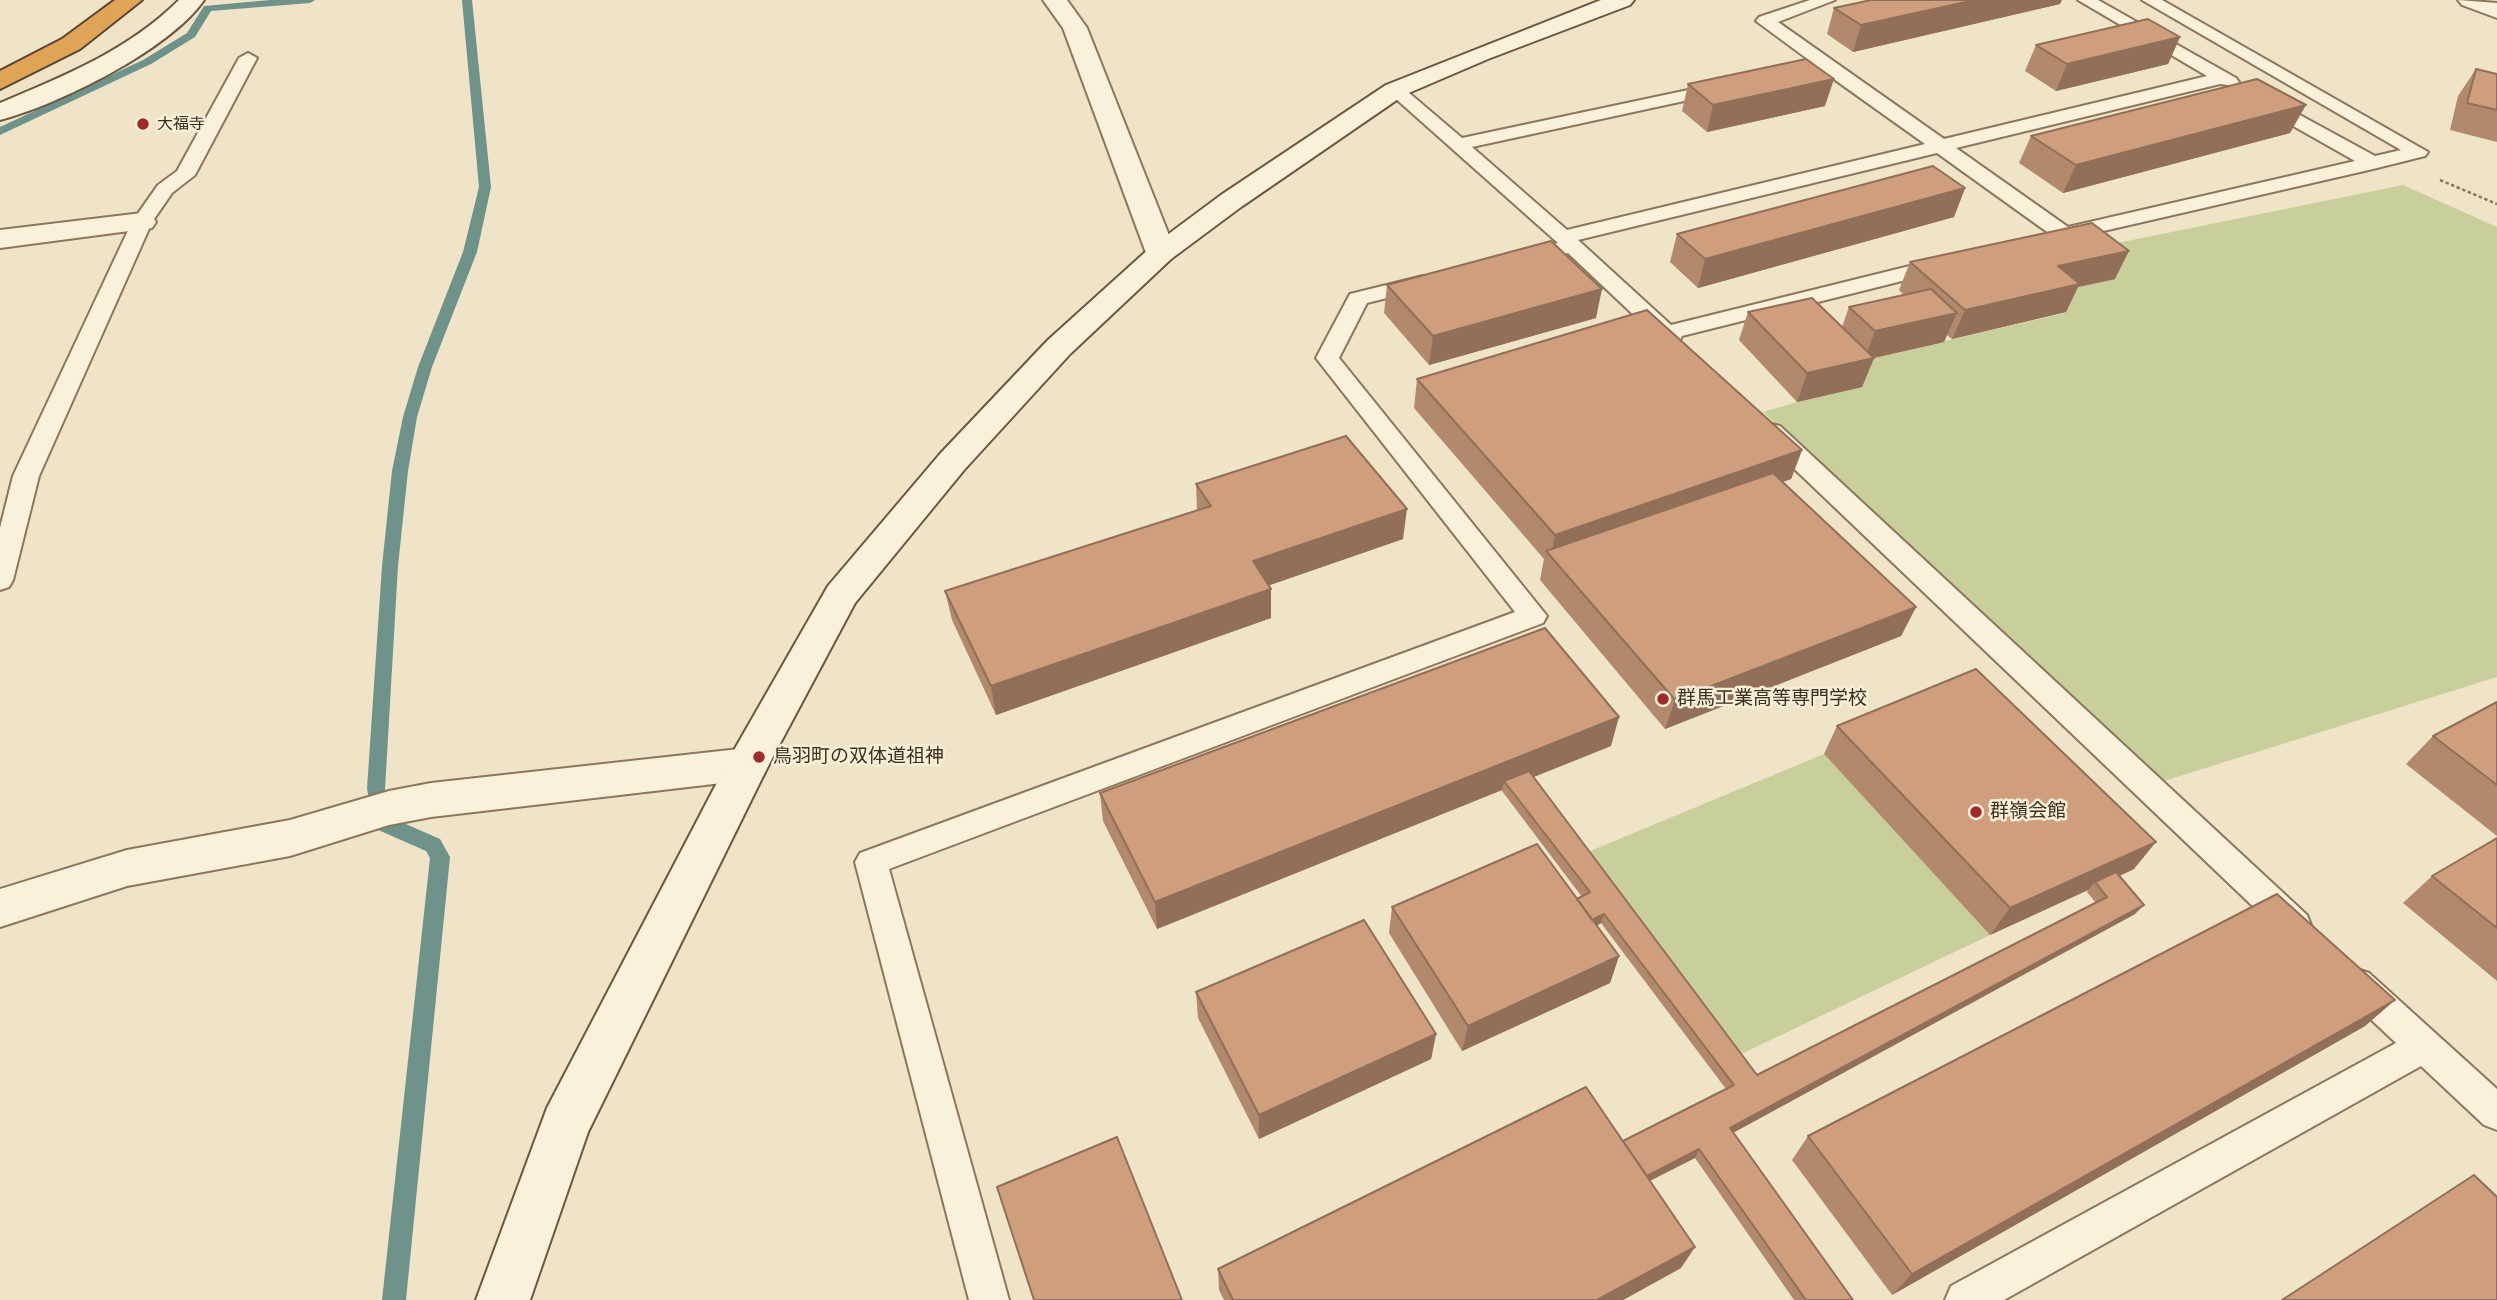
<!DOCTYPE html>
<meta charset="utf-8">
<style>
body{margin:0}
canvas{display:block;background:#f0e4c8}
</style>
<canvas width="2497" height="1300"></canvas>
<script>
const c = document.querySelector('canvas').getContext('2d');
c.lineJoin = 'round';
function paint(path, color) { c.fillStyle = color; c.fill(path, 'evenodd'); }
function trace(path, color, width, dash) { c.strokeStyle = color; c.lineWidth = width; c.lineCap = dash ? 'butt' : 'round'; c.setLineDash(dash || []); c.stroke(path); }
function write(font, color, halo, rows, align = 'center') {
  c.font = font + ' "IBM Plex Serif","Noto Sans JP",serif'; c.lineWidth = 5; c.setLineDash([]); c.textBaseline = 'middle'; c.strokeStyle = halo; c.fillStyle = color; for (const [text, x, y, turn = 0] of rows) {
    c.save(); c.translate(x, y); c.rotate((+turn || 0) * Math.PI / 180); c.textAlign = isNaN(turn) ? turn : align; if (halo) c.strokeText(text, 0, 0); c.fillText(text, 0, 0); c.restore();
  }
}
const green = new Path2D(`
 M2403 185 2497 227V677L2164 781 1763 412 1797 402 1864 360 2065 313 2078 251Z
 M1824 754 1990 935 1733 1058 1583 854Z`);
const stream = new Path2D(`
 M270 0H315L310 3 211 11 195 37 151 64 0 135V127L143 60 187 33 204 6Z
 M462 0H472L491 187 477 252 432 367 417 417 408 471 398 566 385 789 392 818 440 839 450 857 406 1300H382L430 858 426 851 376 829 367 789 382 566 392 471 403 417 418 367 463 252 479 187Z`);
const path = new Path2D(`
 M2440 180 2497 204`);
const lane = new Path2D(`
 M1810 0H1835L1778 22 1944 139 2207 76 2078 0H2098L2236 78 2239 82 2236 86 2220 84 1956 148 2068 227 2355 161 2258 106 2256 102 2258 98 2265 96 2375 156 2401 150 2142 0H2162L2428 152 2425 156 2373 169 2060 241 2053 239 2050 234 1937 153 1578 240 1671 325 1942 258 1953 264 1950 269 1682 336 1679 342 1671 344 1658 338 1568 253 1524 264 1516 263 1513 258 1516 253 1558 243 1386 90 1389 86H1401L1462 138 1721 83 1727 84 1730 88 1727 92 1721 93 1472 147 1567 230 1925 144 1824 72 1781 81 1775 80 1772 76 1775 72 1813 63 1756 21 1759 17Z
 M248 53 257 58 195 175 172 193 152 222 39 476 13 580 9 587 0 590V528L13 476 132 222 158 185 177 171 239 58Z
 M1423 276 1431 277 1434 282 1431 287 1367 303 1339 358 1547 616 1543 623 889 869 1009 1300H969L855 862 860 853 1515 612 1316 358 1350 294Z
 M1771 424 1780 426 2307 915 2311 925 2307 935 2295 939 2283 935 1762 438 1759 432 1762 426Z
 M2357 969 2369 973 2497 1089V1130L2484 1125 2421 1066 2004 1300H1945L1951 1286 2396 1043 2345 995 2340 984 2345 973Z`);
const street = new Path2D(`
 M1043 0H1067L1087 28 1176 253 1171 259 1161 262 1151 259 1146 253 1063 28Z
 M2458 0 2497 3V18L2462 5Z
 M142 213 152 216 156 222 152 228 0 248V230Z
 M748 748 763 752 769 764 763 776 748 780 431 817 389 825 290 856 127 886 0 927V889L127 850 290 820 389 791 431 783Z`);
const secondary = new Path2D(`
 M179 0H204C169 50 58 105 0 120V103C64 76 129 50 179 0Z
 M1601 0H1634L1630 5 1488 59 1404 95 1241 207 1171 259 1070 354 964 470 855 603 767 768 588 1132 530 1300H476L547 1108 733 752 828 586 940 454 1048 340 1151 247 1221 195 1386 85Z`);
const highway = new Path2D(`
 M115 0H142L80 49 0 89V71L62 39Z`);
const wall = new Path2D(`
 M2060 4 1853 52 1827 34 1834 8Z
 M2180 37 2168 64 2056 91 2025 71 2036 45Z
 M2476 69 2497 74V142L2450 130 2458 96Z
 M1688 84 1825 106 1707 132 1682 111Z
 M2290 133 2063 193 2019 163 2031 136Z
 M1965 188 1954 217 1698 288 1670 262 1677 234Z
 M1910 262 2115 279 2078 287 2066 312 1952 339 1947 335 1944 342 1874 358 1862 387 1797 402 1739 340 1748 312 1842 327 1849 307 1904 295 1899 290Z
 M1387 285 1596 318 1429 365 1384 313Z
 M1417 379 1802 450 1791 479 1782 482 1916 607 1901 636 1665 729 1540 580 1544 559 1414 408Z
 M1196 484 1403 539 1269 585 1271 589V618L996 715 952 620 945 591 1197 510Z
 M2497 702V836L2406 764 2433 736Z
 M1837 726 2134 869 2119 876 2135 914 1733 1133 1853 1300H1794L1695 1158 1650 1181 1681 1268 1623 1300H1224L1219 1290 1218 1269 1623 1141 1726 1089 1601 923 1597 926 1619 956 1610 983 1462 1051 1389 933 1392 907 1577 899 1582 897 1502 791V790L1157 929 1103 821 1100 793 1611 746 1533 777 1757 1075 2096 903 2087 892 2088 890 1990 935 1824 754Z
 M2497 838V981L2403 903 2432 876Z
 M1196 992 1436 1034 1431 1059 1259 1139 1198 1018Z
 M2395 1000 2365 1026 1892 1295 1792 1160 1808 1136Z`);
const shadedWall = new Path2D(`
 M1975 0H2062L2060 4 1853 52 1861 25Z
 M2180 37 2168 64 2056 91 2067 64Z
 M1834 79 1825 106 1707 132 1713 105Z
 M2306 105 2290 133 2063 193 2076 165Z
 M1965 188 1954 217 1698 288 1705 259Z
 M2129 251 2115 279 2078 287 2066 312 1952 339 1965 310 2058 266Z
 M1602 289 1596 318 1429 365 1433 336Z
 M1957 313 1944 342 1864 360 1875 331Z
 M1874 358 1862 387 1797 402 1807 373Z
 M1802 450 1791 479 1556 562 1551 556 1555 535Z
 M1407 509 1403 539 1253 591V561Z
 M1271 589V618L996 715 991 686Z
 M1916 607 1901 636 1665 729 1675 700Z
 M1619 717 1611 746 1509 787 1504 781 1502 790 1157 929 1155 902Z
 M2156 842 2134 869 2098 886 2095 882 2088 890 1990 935 2010 908Z
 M2144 905 2135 914 1725 1137 1730 1128Z
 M1604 914 1601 923 1578 935 1581 925Z
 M1619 956 1610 983 1462 1051 1468 1026Z
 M2395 1000 2365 1026 1892 1295 1912 1274Z
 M1436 1034 1431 1059 1259 1139V1115Z
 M1699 1149 1695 1158 1633 1189 1637 1181Z
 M1695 1247 1681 1268 1623 1300H1597Z`);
const building = new Path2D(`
 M1871 0H1975L1861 25 1834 8Z
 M2148 19 2180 37 2067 64 2036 45Z
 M1806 59 1834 79 1713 105 1688 84Z
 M2476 69 2497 74V110L2467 103Z
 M2257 79 2306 105 2076 165 2031 136Z
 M1933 166 1965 188 1705 259 1677 234Z
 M2092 223 2129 251 2058 266 2080 284 1965 310 1910 262Z
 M1551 241 1602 289 1433 336 1387 285Z
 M1931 289 1957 313 1875 331 1849 307Z
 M1812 298 1874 358 1807 373 1748 312Z
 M1647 310 1802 450 1555 535 1417 379Z
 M1346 436 1407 509 1253 561 1271 589 991 686 945 591 1211 506 1196 484Z
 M1773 473 1916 607 1675 700 1546 551Z
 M1545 628 1619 717 1155 902 1100 793Z
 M1976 669 2156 842 2010 908 1837 726Z
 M2497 702V785L2433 736Z
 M1529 771 1757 1075 2107 897 2095 882 2116 872 2144 905 1730 1128 1853 1300H1806L1699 1149 1647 1176 1623 1141 1734 1085 1604 914 1592 920 1577 899 1590 892 1504 781Z
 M2497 838V928L2432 876Z
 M1537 844 1619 956 1468 1026 1392 907Z
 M2277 894 2395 1000 1912 1274 1808 1136Z
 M1364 920 1436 1034 1259 1115 1196 992Z
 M1586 1087 1695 1247 1597 1300H1233L1218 1269Z
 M1117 1137 1182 1300H1034L997 1187Z
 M2474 1175 2497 1197V1300H2282Z`);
const markers = [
 [143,124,7,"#9e2a2b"],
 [1663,699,7,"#9e2a2b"],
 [759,757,7,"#9e2a2b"],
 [1976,812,7,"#9e2a2b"]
];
const farPoinames = [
 ["大福寺",157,124]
];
const poiNames = [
 ["群馬工業高等専門学校",1677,699],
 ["鳥羽町の双体道祖神",773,757],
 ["群嶺会館",1990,812]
];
paint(green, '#c9cf9b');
paint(stream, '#6f938a');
trace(lane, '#8d765c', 4);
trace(street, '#8d765c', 4);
trace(secondary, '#6f573f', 4);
trace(highway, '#5b4430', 4);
trace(path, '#8d765c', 2.5, [3.5, 2.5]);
paint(lane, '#faf1dc');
paint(street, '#faf1dc');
paint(secondary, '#faf1dc');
paint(highway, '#e0a458');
paint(wall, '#b2896c');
paint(shadedWall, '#916f58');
paint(building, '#cf9f7d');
trace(building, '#916f58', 2);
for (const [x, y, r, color] of markers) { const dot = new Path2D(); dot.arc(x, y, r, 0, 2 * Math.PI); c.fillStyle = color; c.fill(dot); trace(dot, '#f7eed8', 2.5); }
write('16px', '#3d2e20', '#f7eed8', farPoinames, 'left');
write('19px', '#3d2e20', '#f7eed8', poiNames, 'left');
</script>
